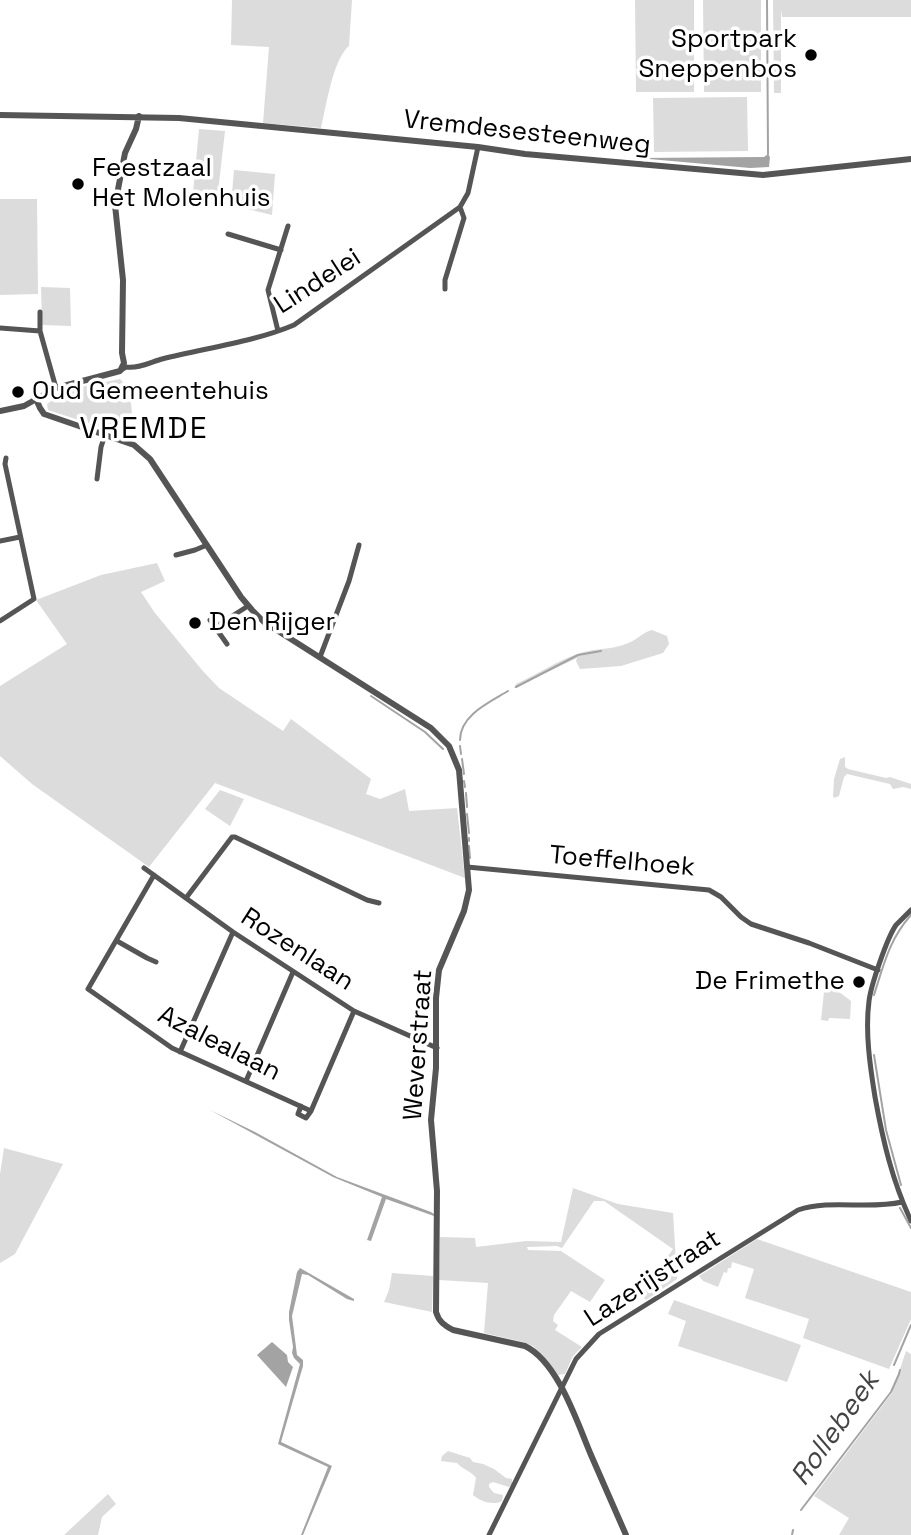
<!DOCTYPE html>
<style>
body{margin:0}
canvas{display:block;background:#fff}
</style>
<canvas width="911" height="1535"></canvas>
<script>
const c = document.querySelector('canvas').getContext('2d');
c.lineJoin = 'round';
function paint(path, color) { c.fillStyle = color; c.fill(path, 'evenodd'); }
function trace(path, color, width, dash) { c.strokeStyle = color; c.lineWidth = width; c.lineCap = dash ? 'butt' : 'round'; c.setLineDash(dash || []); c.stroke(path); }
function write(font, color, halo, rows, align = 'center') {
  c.font = font + ' "Space Grotesk",sans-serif'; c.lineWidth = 7; c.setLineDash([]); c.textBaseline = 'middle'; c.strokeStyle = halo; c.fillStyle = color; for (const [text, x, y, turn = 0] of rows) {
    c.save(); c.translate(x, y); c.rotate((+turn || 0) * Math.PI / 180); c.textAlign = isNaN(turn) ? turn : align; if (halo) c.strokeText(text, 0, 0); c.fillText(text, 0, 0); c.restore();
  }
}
const green = new Path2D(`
 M232 0H352L349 46C333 59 326 107 321 128L263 123 269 47 231 45Z
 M635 0H694V92H636Z
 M703 0H761V92H704Z
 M773 0H911V17H782L781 10V93H774Z
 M747 97 748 151 654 152 653 98Z
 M199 129 225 131 217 201 193 193Z
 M234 170 275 174 272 215 231 205Z
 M0 199H37L38 294 0 295Z
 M41 287 70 288 71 326 42 325Z
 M120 379 130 389 132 414 122 428 101 427 54 412 48 410 47 404 51 401 81 387Z
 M157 563 165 581 141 592 155 613 202 670 219 688 283 731 291 719 371 779 366 794 380 799 405 789 409 811 457 808 465 878 215 783 149 867 32 784 0 756V686L67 644 36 600 101 575Z
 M652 630 667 636 669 644 663 653 621 666 580 669 576 661 577 658 514 688 516 684C538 674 558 660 580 653 596 648 613 650 628 643 637 640 643 632 652 630Z
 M845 757V767L848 769 886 778 890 777 911 784V789L903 787 893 789 890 784 847 774 844 777 839 796 834 798 833 796 834 779 840 759Z
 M220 790 244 799 230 826 205 809Z
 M825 982 836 984 834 988 851 1001 850 1019 829 1018 828 1021 821 1020Z
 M4 1148 63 1164 15 1254 0 1263V1174Z
 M573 1188 618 1204 673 1213 677 1279 646 1300 641 1295 673 1249 604 1201H594L562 1248 557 1246 527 1247 528 1250 561 1251 605 1280 590 1302 571 1291 554 1315 553 1321 558 1325 555 1330 582 1347 573 1356 565 1374 558 1375 533 1346 523 1342 484 1333 488 1283 439 1280 440 1237 475 1238 476 1247 526 1241 561 1242Z
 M757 1239 911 1292V1319L889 1369 803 1338 809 1319 745 1298 754 1269 732 1262 731 1268H728L727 1273 724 1272 718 1287 703 1281 699 1276Z
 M392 1273 433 1276 432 1312 384 1302 389 1290Z
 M674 1300 801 1345 787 1382 678 1346 686 1321 668 1314Z
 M906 1351 911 1354V1535H839L849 1518 814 1496 892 1393Z
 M448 1451 470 1458 473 1462 483 1464 494 1469 506 1478 512 1479V1484L509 1487 493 1482 489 1484V1487L494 1493 503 1495 502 1501C493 1506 480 1501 473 1495L476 1478C471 1471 462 1469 457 1463L441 1461 442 1456Z
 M108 1494 116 1504 102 1517 98 1535H64Z`);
const water = new Path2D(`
 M768 154 770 157 769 167 750 168 638 158 764 157Z
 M210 1110 255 1132 337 1177 431 1212 434 1214V1216L386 1199 371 1241 367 1240 382 1197 333 1177Z
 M300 1268 354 1299V1301L347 1299 308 1275 302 1274 292 1316 297 1355 303 1360V1366L281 1442 332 1466 303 1535H301L328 1467 278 1444 300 1364 294 1358 292 1353 293 1347 289 1320V1312L297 1272Z
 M272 1342 287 1355 288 1362 293 1367 286 1387 257 1355Z`);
const stream = new Path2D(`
 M767 0 768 154
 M516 687 578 655 601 651
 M371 696 425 732 443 749
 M460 740C460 715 490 702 508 691
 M460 746 461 754
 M462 759 464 774
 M464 781 465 787
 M466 793 467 807
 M467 814 469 833
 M469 838V841
 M469 846 470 858
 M874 995C884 964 889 940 911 915
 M874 1055 886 1130 901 1185
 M900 1208 911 1228
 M894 1365 911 1325
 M801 1510 891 1392 899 1374 900 1370
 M792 1535 793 1530`);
const minor = new Path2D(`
 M228 234 281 250
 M445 289V280L464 218 460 207
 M40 312V331L56 388
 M0 328 40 331
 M278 331 268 290 288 226
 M120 371 126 367C138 369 151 362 162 359 205 348 254 342 294 325L460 207 468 193 478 147
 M97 479 101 447 105 435
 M0 541 20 537
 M176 555 195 550 207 545
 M210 620 227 644
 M0 621 34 599 5 464 6 458
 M215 627 248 606
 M320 657 349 581 359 545
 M467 867 709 890 721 897 741 917 751 924 809 943 878 970
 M144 868 233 932 354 1011 437 1048
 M154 875 88 989 172 1048 311 1111
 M186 898 232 837H235L367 900 379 903
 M911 910C906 915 901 920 896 925 887 938 871 985 869 1001 865 1032 870 1066 875 1097 883 1141 892 1180 911 1221
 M117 941 147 958 156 962
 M180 1052 233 932
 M246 1081 293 972
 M301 1106 298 1114 306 1118 311 1111 354 1011
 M489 1535 576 1359 599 1334 798 1210C831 1199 868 1210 902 1202`);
const tertiary = new Path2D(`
 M0 115 179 118 478 147 525 154 763 175 911 159
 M36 399 40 408 44 414 134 445 150 459 241 597 252 610 264 622 431 728 449 746 459 770 469 890 464 911 439 970 436 998V1068L431 1120 437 1191 436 1312C439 1322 444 1325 453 1330L525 1346C558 1362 577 1422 591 1455 603 1482 614 1508 626 1535
 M0 411 24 406 56 388 120 371 124 363 122 353 123 280 115 205 125 153 136 129 139 116`);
const markers = [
 [811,55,7,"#000"],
 [78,184,7,"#000"],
 [18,392,7,"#000"],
 [195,623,7,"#000"],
 [859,982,7,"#000"]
];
const poiNames = [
 ["Sportpark",797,40,"right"],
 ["Sneppenbos",797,70,"right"],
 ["Feestzaal",92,169],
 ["Het Molenhuis",92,199],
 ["Oud Gemeentehuis",32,392],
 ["Den Rijger",209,623],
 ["De Frimethe",845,982,"right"]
];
const streetNames = [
 ["Vremdesesteenweg",527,133,6],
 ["Lindelei",318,282,-33],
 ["Toeffelhoek",622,862,5],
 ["Rozenlaan",297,950,33],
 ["Azalealaan",219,1044,27],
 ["Weverstraat",419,1045,-86],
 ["Lazerijstraat",653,1279,-33]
];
const waterNames = [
 ["Rollebeek",836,1429,-55]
];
const quarterNames = [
 ["VREMDE",144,430]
];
paint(green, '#dcdcdc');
paint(water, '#a3a3a3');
trace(stream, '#a3a3a3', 2);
trace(minor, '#555', 5);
trace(tertiary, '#555', 6);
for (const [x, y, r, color] of markers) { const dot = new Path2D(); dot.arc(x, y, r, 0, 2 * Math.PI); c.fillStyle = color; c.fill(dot); trace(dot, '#fff', 2.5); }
write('26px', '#000', '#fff', poiNames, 'left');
write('26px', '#000', '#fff', streetNames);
write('italic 28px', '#444', '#fff', waterNames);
c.letterSpacing = '2px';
write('30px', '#000', '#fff', quarterNames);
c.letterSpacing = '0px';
</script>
